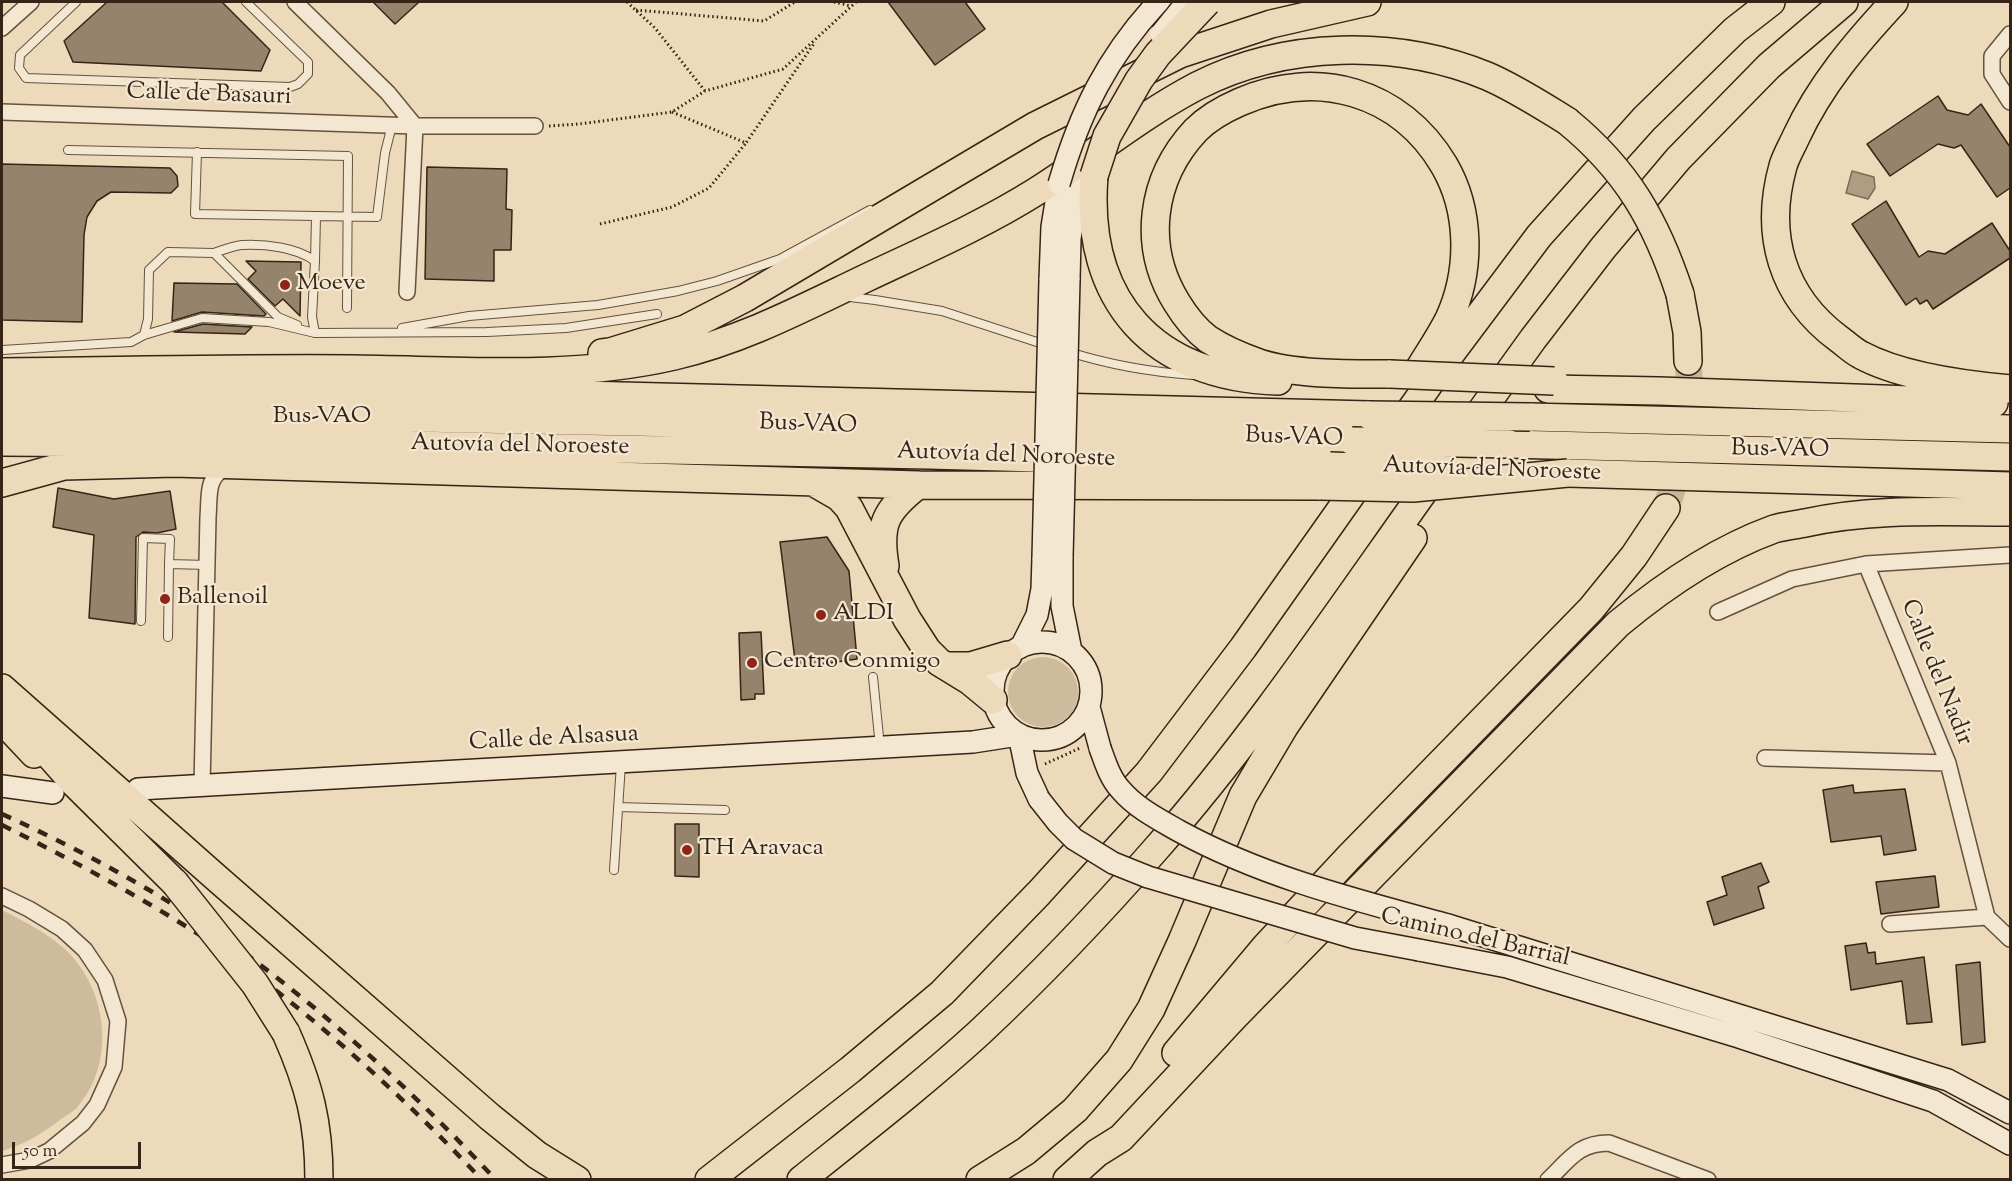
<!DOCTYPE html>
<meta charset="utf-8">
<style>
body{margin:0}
#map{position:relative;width:2012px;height:1181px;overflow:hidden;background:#eddaba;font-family:"Sorts Mill Goudy",serif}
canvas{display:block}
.frame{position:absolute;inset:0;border:3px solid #362416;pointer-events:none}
.scale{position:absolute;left:12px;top:1142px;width:129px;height:27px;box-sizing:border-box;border:3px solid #362416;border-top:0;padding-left:8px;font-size:18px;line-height:21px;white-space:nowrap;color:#362416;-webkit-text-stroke:4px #f3e7d2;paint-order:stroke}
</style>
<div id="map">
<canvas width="2012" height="1181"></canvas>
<div class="frame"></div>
<div class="scale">50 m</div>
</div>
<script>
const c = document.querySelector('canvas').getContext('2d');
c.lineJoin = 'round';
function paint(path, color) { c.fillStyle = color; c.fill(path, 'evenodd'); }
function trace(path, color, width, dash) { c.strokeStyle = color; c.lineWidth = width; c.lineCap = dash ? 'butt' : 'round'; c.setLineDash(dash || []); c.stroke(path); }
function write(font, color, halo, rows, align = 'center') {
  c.font = font + ' "Sorts Mill Goudy",serif'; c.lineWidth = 4.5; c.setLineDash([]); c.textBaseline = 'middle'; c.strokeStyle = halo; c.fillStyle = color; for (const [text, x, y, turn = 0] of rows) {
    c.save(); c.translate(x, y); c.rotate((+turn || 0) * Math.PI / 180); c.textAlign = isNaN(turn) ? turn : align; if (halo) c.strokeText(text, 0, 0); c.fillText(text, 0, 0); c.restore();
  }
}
const green = new Path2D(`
 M1008 692a35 35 0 1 1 70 0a35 35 0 1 1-70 0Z
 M2 910C27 923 58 938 76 961 108 1001 113 1064 79 1105 75 1111 67 1115 61 1119 42 1134 25 1144 2 1151Z`);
const water = new Path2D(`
 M1852 171 1874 177 1875 188 1868 199 1846 193Z`);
const building = new Path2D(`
 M107 2H222L270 50 261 71 73 62 64 41Z
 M373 2H419L395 24Z
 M888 2H965L985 29 935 65Z
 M1938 96 1947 110 1968 115 1981 104 2010 147V188L1997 197 1961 145 1954 148 1938 144 1890 176 1867 144Z
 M2 164 170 168 177 176 178 186 171 193 111 192 97 201 87 217 84 235 82 322 2 320Z
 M427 167 507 169 506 209 512 210 511 250H494V281L425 279Z
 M1886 201 1919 257 1928 251 1945 254 1992 223 2010 251V258L1933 309 1927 300 1920 304 1916 298 1906 305 1852 224Z
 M246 261 301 262 300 316 283 299 275 306 248 279 256 271Z
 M174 283 237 284 266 314 264 316 202 312 172 321Z
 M203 324 252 327 245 334 174 332Z
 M58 488 114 499 170 491 176 529 157 533 143 532 136 537 135 624 89 618 94 535 53 527Z
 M827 537 849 571 857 659 796 668 780 542Z
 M761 632 764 694H755V699L741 700 739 633Z
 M1853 785 1854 793 1905 789 1916 850 1884 855 1881 836 1831 842 1823 790Z
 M675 824H699V877L675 876Z
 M1761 863 1769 882 1758 887 1764 908 1714 925 1707 902 1727 895 1722 877Z
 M1935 876 1939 907 1881 914 1876 882Z
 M1866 943 1868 953 1875 952 1876 964 1924 957 1932 1022 1907 1024 1902 981 1851 990 1845 946Z
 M1980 962 1985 1042 1962 1045 1956 965Z`);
const highwayTunnel = new Path2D(`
 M1666 508C1683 458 1693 414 1688 361`);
const path = new Path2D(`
 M627 2 655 28 705 91
 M834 2 851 6
 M636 10 764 21 795 2
 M672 112 746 143 815 42
 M549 126 579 124 672 112 705 91 783 69 856 2
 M600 224 672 207 709 188 746 143
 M1045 764 1080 748`);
const lane = new Path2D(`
 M76 2 20 55 19 68 26 78 290 87 298 84 308 74V62L246 2
 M68 150 348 156 347 308
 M197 152 195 214 377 217 385 153 392 125
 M214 253C223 250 232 246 242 245 265 244 296 247 315 261L312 317 315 333
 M315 261 316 216
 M850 297 875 300 942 311 1046 345
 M402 328 469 316 598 305 678 291 717 281 780 259 870 210
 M144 335 148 319 149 270 168 252 214 253 278 317 297 325
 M2 350 131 342 144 335 202 318 269 322 315 333 487 332 566 328 657 314
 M1069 352C1110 365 1151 372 1193 375
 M141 621 143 538 170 539 169 564 207 565
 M168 637 169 564
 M873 677 880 747
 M618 807 725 810
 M614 870 621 764`);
const street = new Path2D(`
 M295 2 388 93 415 126 407 292
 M2 28 31 2
 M2010 34 1992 56V74L2010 102
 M2 112 415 126H535
 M1718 612 1792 579 1866 564 2010 555
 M1765 758 1948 763 1866 564
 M1948 763 1987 917 2010 939
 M202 786 208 517C210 495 205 476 229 466
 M2 896 29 909 62 929 85 950 105 980 118 1021 114 1067 97 1105 83 1123 49 1151 30 1160 2 1165
 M1890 924 1987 917
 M1548 1180C1569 1160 1578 1143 1609 1143L1708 1180`);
const secondary = new Path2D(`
 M1050 280 1052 227 1059 184
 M1069 280 1070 238 1081 177
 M1062 557V606L1071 651
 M993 691a49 49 0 1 1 98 0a49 49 0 1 1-98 0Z
 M1021 647 1037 615 1042 589 1043 558
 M1089 707 1100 748
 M1019 735 1027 773 1039 799
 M2 786 53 793
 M138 789 973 742 1018 735
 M1448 925 1948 1080 2010 1113
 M1419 950 1507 967 1739 1037 1933 1101 2010 1144`);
const highway = new Path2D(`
 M1894 2C1856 43 1820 85 1796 137 1792 146 1786 156 1783 166 1764 234 1781 296 1839 339 1846 344 1853 351 1861 355 1902 377 1965 385 2010 389
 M1094 176C1084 301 1153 377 1278 381
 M1680 294 1687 332 1688 361
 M602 353 610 352 685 329 745 298 1035 126 1180 54 1271 24 1367 2
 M2 372C118 371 234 368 351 369 457 370 570 380 674 356 743 340 803 308 866 278 923 251 983 225 1037 191 1091 157 1140 116 1197 86 1285 41 1396 39 1487 76 1515 88 1541 105 1567 121
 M1390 374C1351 374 1296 375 1259 363 1242 357 1223 349 1208 339 1196 330 1185 316 1177 303 1142 247 1150 179 1196 130 1208 118 1224 109 1240 102 1317 68 1400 91 1444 165 1471 211 1471 271 1449 319 1439 339 1426 357 1415 376
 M1548 389 1659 391 1994 403
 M2 392 582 395 1369 415
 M2 417 416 418 634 422 1352 441
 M1530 417 2010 429
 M1395 432 1449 356 1539 236 1644 119 1735 30 1771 2
 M1466 432 1533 339 1603 248 1678 159 1769 66 1844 2
 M2 442 409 445 929 455 1330 466
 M1509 444 2010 457
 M1568 473 2010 486
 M813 482 839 497 849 508 907 619 927 650 939 662 970 681 993 700
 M2 483 64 466 174 463 918 485 1320 486
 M885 566C878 524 885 511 918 485
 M947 666H971L1008 655
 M2 688 212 874 490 1117 537 1155 577 1180
 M2 720 34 754
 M28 731 74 783 175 883
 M286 1033C309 1085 319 1122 319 1180
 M1176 1053 1266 946 1349 857 1591 609 1634 556 1666 508
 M709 1180 850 1070 942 993 1039 893 1149 772 1243 648 1368 471
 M801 1180C861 1132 922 1085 979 1033 1041 975 1100 913 1155 850 1259 732 1346 600 1437 473
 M980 1180 1026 1151 1075 1110 1119 1060 1151 1009 1182 941 1243 796 1284 727 1413 538
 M1067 1180 1097 1153 1121 1138 1235 1016 1618 624C1665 585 1716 550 1774 529 1784 526 1795 525 1805 523 1873 508 1942 512 2010 512`);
const rail = new Path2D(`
 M2 814C79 849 159 892 228 941 325 1011 414 1092 496 1180
 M2 825C76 862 150 902 220 948 247 967 273 988 299 1009 364 1062 425 1119 482 1180`);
const secondaryBridge = new Path2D(`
 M1161 34 1183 7 1191 2
 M1059 184C1080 112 1107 57 1158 2
 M1062 557 1069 280
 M1043 558 1050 280
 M1100 748C1105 762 1110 778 1120 789 1136 808 1158 819 1179 831 1263 877 1356 900 1448 925
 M1039 799 1058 823 1074 839 1113 863 1148 877 1355 938 1419 950`);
const highwayBridge = new Path2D(`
 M1567 121C1627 170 1656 221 1680 294
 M1094 176 1107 136 1139 80 1158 54 1207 2
 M1390 374 1554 381
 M1369 415 1530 417
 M1352 441 1509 444
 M1330 466 1449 470
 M1320 486 1413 488 1568 473
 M175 883 255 984 286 1033`);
const markers = [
 [285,285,6,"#8f2418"],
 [165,599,6,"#8f2418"],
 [821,615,6,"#8f2418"],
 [752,663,6,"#8f2418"],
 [687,850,6,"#8f2418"]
];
const streetNames = [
 ["Calle de Basauri",209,96,2],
 ["Bus-VAO",322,418],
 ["Bus-VAO",808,426,2],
 ["Bus-VAO",1294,439,2],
 ["Autovía del Noroeste",520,447,1],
 ["Bus-VAO",1780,451,1],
 ["Autovía del Noroeste",1006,457,2],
 ["Autovía del Noroeste",1492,471,2],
 ["Calle del Nadir",1935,673,68],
 ["Calle de Alsasua",554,740,-3],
 ["Camino del Barrial",1475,939,13]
];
const poiNames = [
 ["Moeve",297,285],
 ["Ballenoil",177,599],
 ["ALDI",833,615],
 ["Centro Conmigo",764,663],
 ["TH Aravaca",699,850]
];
paint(green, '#cebb9e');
paint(water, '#af9c82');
trace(water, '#7f6c57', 1.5);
paint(building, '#95836b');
trace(building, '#362416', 1.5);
trace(highwayTunnel, '#c8b699', 27, [27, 14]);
trace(lane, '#64523f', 10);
trace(street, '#64523f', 18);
trace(secondary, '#362416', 24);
trace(highway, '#362416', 30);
trace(path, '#362416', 3, [1.5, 3]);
trace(lane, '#f3e7d2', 8);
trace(street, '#f3e7d2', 15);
trace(secondary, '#f3e7d2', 21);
trace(highway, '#eddaba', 27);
trace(rail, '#362416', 4.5, [10, 10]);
trace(secondaryBridge, '#362416', 24, []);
trace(highwayBridge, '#362416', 30, []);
trace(secondaryBridge, '#f3e7d2', 21);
trace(highwayBridge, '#eddaba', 27);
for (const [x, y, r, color] of markers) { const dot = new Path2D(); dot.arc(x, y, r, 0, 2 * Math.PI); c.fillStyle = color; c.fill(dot); trace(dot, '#f3e7d2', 2); }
write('24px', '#362416', '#f3e7d2', streetNames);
write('24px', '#362416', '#f3e7d2', poiNames, 'left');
</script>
